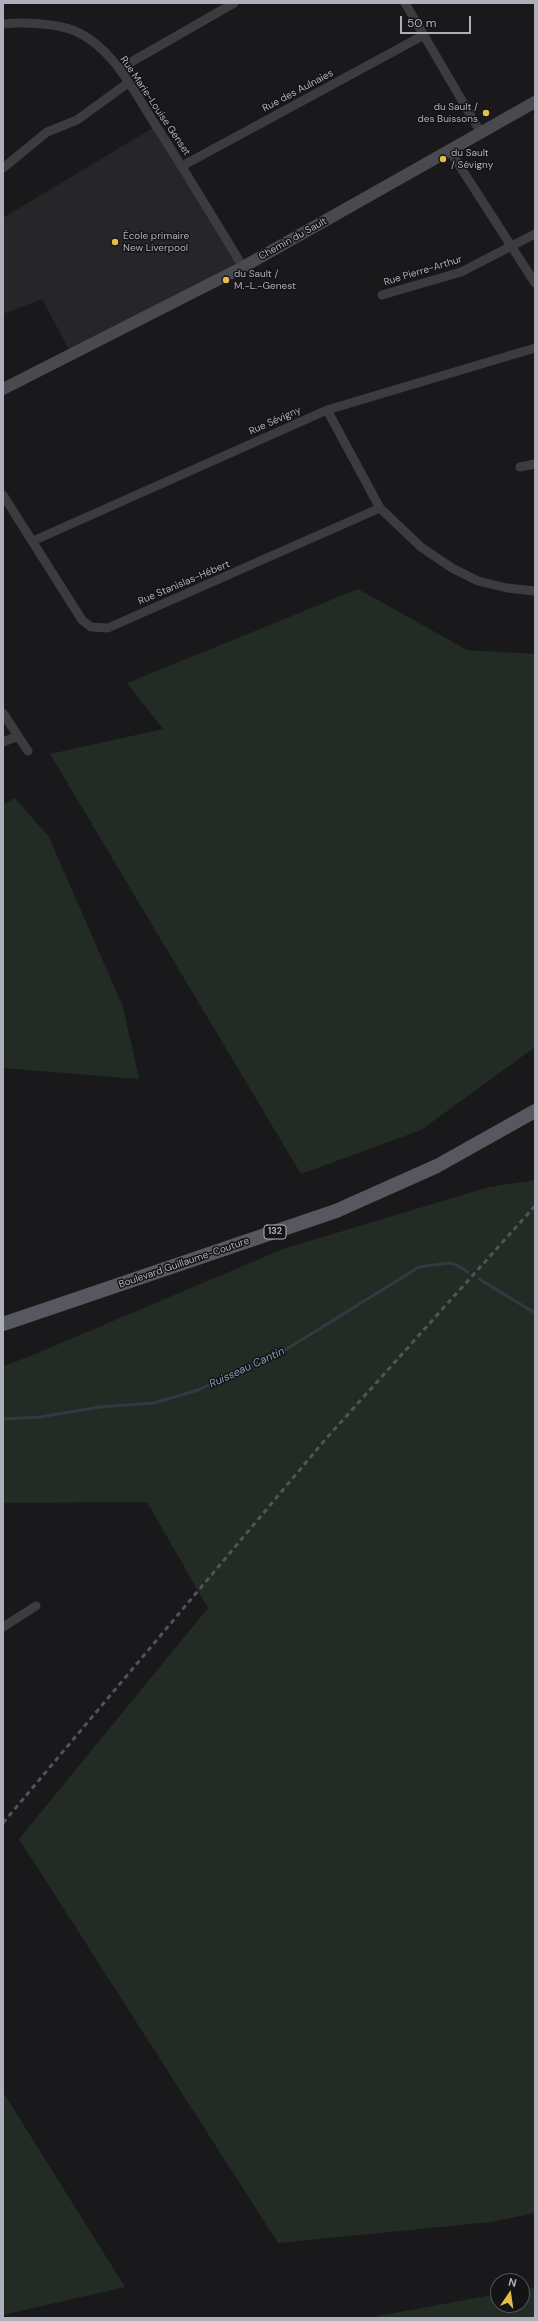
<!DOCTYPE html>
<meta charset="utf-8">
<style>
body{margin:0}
#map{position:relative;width:538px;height:2321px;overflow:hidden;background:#19191b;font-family:"DM Sans",sans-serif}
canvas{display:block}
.frame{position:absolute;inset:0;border:4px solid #adb0ba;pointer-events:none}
.north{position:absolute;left:490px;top:2273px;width:40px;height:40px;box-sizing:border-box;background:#141416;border:1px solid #515258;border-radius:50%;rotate:13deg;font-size:11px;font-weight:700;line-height:16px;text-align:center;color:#adb0ba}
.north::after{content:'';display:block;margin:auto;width:14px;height:18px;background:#e5bd48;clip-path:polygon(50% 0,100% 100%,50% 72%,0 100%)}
.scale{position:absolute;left:400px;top:16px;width:71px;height:18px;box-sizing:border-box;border:2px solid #adb0ba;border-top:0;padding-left:5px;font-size:12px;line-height:14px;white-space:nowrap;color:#adb0ba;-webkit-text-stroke:3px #141416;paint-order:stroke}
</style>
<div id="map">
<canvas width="538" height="2321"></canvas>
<div class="frame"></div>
<div class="north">N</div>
<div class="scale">50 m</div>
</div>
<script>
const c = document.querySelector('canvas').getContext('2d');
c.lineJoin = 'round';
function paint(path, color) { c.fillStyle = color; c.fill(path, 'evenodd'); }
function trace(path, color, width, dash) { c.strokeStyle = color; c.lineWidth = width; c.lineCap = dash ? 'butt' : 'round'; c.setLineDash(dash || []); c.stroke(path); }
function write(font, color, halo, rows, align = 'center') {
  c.font = font + ' "DM Sans",sans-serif'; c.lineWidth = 3; c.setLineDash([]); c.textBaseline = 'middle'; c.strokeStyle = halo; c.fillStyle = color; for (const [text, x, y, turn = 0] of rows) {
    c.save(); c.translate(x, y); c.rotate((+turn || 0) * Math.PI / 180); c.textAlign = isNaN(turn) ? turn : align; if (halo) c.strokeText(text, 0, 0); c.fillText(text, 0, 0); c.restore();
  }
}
const built = new Path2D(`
 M156 126 243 267 72 355 42 299 3 314V218Z`);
const green = new Path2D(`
 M358 589 467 650 535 654V1047L421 1130 301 1174 50 754 163 729 127 683Z
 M15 798 49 837 123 1007 139 1079 3 1068V805Z
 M535 1180V2213L491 2222 278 2243 19 1839 208 1608 147 1502 3 1503V1366L28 1357 283 1249 489 1187Z
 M3 2092 125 2287 3 2315Z
 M535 2287V2318H367L498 2294V2305H522V2289Z`);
const stream = new Path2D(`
 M479 1279 535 1313
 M3 1419 40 1417 100 1407 154 1403 198 1390 282 1352 419 1267 448 1263 455 1264 468 1272`);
const street = new Path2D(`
 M405 3 481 133
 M3 24C23 22 56 23 75 31 113 47 134 92 155 124 185 171 214 219 243 267
 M119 69 234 3
 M450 151 535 283
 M182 166 424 35
 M3 168 47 132 77 120 128 83
 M382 295 461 272 535 234
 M327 410 380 508 421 547 452 568 478 581 507 588 535 591
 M520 467 535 464
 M3 495 82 620 91 627 108 628 380 508
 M33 541 327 410 535 348
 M3 713 28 751
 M3 742 18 736
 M3 1627 36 1606`);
const secondary = new Path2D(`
 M3 389 243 267 535 102`);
const primary = new Path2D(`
 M3 1324 336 1211 437 1166 535 1111`);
const rail = new Path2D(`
 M3 1823 324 1441 535 1206`);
const markers = [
 [486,113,4,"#e5bd48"],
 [443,159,4,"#e5bd48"],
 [115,242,4,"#e5bd48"],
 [226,280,4,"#e5bd48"]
];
const shields = [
 [275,1232,22]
];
const shieldNames = [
 ["132",275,1232]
];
const streetNames = [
 ["Rue des Aulnaies",298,91,-28],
 ["Rue Marie-Louise Genset",155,106,56],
 ["Chemin du Sault",293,239,-29],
 ["Rue Pierre-Arthur",423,271,-17],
 ["Rue Sévigny",275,421,-24],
 ["Rue Stanislas-Hébert",184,583,-23],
 ["Boulevard Guillaume-Couture",184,1263,-19]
];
const poiNames = [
 ["du Sault /",478,107,"right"],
 ["des Buissons",478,119,"right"],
 ["du Sault",451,153],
 ["/ Sévigny",451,165],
 ["École primaire",123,236],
 ["New Liverpool",123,248],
 ["du Sault /",234,274],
 ["M.-L.-Genest",234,286]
];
const waterNames = [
 ["Ruisseau Cantin",247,1368,-25]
];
paint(built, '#262528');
paint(green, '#232b25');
trace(stream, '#323940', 3);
trace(street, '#3b3b40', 9);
trace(secondary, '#494a50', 12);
trace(primary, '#57585f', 14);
trace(rail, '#525359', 3, [5, 4]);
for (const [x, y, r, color] of markers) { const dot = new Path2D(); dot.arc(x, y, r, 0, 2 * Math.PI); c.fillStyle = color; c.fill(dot); trace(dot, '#141416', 1.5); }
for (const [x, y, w] of shields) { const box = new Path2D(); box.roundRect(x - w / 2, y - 7, w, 14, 3); c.fillStyle = '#141416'; c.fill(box); trace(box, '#adb0ba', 1); }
write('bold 9px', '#adb0ba', null, shieldNames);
write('10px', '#adb0ba', '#141416', streetNames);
write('10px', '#adb0ba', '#141416', poiNames, 'left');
write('italic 11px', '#879ab2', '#141416', waterNames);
</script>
